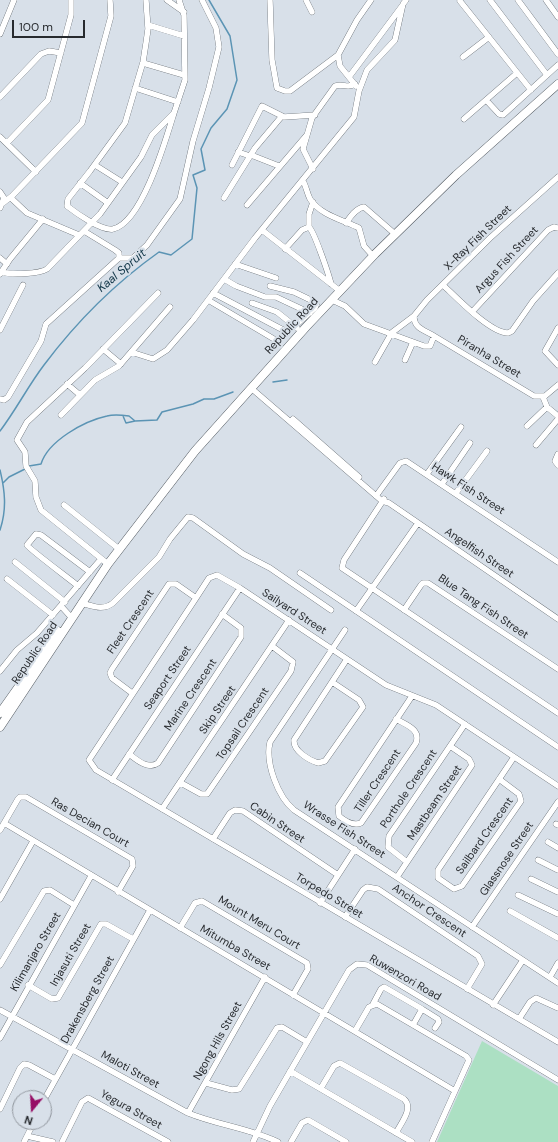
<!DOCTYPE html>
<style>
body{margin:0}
#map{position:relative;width:558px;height:1142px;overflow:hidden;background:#d8e0e9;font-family:"DM Sans",sans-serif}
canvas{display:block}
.north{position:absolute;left:12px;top:1090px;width:40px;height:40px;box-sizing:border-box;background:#d8e0e9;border:1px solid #91979e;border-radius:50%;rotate:198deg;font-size:11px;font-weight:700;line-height:16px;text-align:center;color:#272a2e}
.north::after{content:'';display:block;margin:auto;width:14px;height:18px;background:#960f66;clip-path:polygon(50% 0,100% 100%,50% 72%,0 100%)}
.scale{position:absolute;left:12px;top:20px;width:73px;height:18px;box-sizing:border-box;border:2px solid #272a2e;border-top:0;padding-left:5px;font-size:12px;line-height:14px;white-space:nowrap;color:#272a2e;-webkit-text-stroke:3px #d8e0e9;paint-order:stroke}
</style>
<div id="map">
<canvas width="558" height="1142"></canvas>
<div class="north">N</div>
<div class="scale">100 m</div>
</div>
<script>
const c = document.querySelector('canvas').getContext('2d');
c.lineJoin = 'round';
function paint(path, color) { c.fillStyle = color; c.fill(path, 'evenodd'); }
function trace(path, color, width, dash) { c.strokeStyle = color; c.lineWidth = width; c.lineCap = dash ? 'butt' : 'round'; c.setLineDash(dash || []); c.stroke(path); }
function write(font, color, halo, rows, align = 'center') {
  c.font = font + ' "DM Sans",sans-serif'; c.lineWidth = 4; c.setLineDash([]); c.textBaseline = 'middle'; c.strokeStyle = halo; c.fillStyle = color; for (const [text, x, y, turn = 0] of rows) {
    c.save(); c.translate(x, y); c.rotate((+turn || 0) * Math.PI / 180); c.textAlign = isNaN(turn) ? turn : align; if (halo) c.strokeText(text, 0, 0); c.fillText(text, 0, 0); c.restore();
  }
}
const green = new Path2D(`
 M482 1041 558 1086V1142H437Z`);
const stream = new Path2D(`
 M273 382 287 380
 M123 416 126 423 135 421
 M0 431C16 410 28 386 44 365 77 321 114 284 159 252L171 255 192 239 197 188 193 175 205 170 201 149 211 128 227 109 237 80 230 36 209 0
 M29 466 41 464C48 441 84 421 107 416 114 414 122 415 129 416L135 421 157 420 162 412 193 404 204 399H214L233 392
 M0 470C5 491 7 509 0 530
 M3 483 9 477 25 469`);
const street = new Path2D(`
 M146 0 148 29 146 43 143 62 125 123 90 171 68 199 67 206C76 213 101 231 113 229 142 223 166 139 174 113
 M167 0 184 12
 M270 0 272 60 277 88 285 91H290L338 55
 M306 0 312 12
 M490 0 547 75
 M518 0 558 54
 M546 0 558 17
 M460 1 531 90
 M148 25 184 36
 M0 34 14 0
 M463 57 489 37
 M143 63 184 75
 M349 77 402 6
 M356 86 340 66 338 55 357 20 371 0
 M135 88 178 102
 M0 97 41 54 49 51 61 53
 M486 100 499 114 503 115 558 65
 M464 119 517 73
 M0 137 36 172
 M7 143 48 100 71 15V0
 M238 152 250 156
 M251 155 279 166
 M95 165 122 182
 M232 165 262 106 284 117 315 115
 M313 169 303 149 312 118 335 86C343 83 348 89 355 84
 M303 181C306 186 307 193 310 199 320 215 343 220 359 228L364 246 373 256
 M80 183 108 203
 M0 192 4 198 0 208
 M11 198 27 213 79 235
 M224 198 255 148 282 116
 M313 202 309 214V227C314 231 329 275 331 284
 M3 203 12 196 82 123 111 16 110 0
 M247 205 306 136
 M346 223C350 217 356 208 364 207L395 234
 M262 230 340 291
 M84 231 115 250 119 253V258
 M285 249 302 230 309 227
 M0 258 7 264
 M235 264 276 278
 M2 272C12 275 39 274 47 269L100 214 141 157 152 135 174 113 185 80 184 15 179 0
 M0 274 10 259 43 219
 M224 279 236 286 265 297H276L310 313
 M443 285C456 297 490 333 508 333L512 331 533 301 558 273
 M270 286 294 292 317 303 315 308 295 326
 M213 293 287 332
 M208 300 279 342
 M332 300 345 306 364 324 424 346H430L434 336
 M252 303 277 312 297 328
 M472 312 548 230 554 227 558 228
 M414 316C414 329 425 330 434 336L534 396H545L558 385
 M558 328 545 351 558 365
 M0 330 23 285
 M390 334 414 316 427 300 490 238 558 177
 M103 349 121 364
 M131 352 153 359 167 350 193 320 255 238 354 117 359 91 367 70 395 40 403 4 406 0
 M405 360 413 342
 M375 362 391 334
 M67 384 80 395
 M251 388 382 501 389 503 558 619
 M543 397 547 407 558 416
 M0 399 4 400 8 397 41 341 46 324 119 258H133L147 245 180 199 193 141 209 88 219 47 216 28 202 0
 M61 415 95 380 119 366 170 307
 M293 419 359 477
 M527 426 547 407
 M536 445 558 419
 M558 454 555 461 558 465
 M427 474 461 427
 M442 484 470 443
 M456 493 487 451
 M376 496 400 463 406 461 558 562
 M384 499 344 560 342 568 558 713
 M64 505 119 549
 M15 562 65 602
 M108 564 41 510 36 497 35 481 26 466 25 452 17 440 27 422 85 368 158 293
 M300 573 558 747
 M7 579 53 615
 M78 586C71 580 29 549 27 545L36 534 41 535 90 572
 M81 603C93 606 103 611 113 603L159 557 170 539 188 517 193 518 243 554 270 568 331 610
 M61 606 70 616
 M404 610 421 585 423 583H428L558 669
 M356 611 418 523
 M345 630 270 742C265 763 278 797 294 810L558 983
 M0 671 17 650 37 633 101 559
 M332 682 359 700 363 707 325 761 318 763C309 760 293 751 294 740L347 659
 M132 693 112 678 110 673 112 669 169 584H176L196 598
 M396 719C406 725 421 729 416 743L361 823C354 826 345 821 339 816L338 807 412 696
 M129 754C137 760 148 770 158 763L241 637V628L222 614
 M499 779 519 794 521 801 462 886 454 889 438 878V870L514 757
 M112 780 240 588
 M181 783 201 794H207L291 671 293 662 272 646
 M558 786 436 705 386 685 240 588 217 575 209 578 196 598 89 760 96 770 558 1042
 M162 809 289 620
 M4 823 455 1091
 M556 824 558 825
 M0 830 18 799 20 797H26L132 859 133 866 118 892
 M213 839 230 813 235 810 243 811 338 875
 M548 842 558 848
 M538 860 558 870
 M407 862 388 847 389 836 465 724
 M397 877 470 768 472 765 469 759 450 746
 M531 879 558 892
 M518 895 558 914
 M0 899 33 841
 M320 903 355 849
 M510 911 558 938
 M345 917 363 890 367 887 378 889 478 956 482 964 467 989
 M472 927 558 802
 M180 928 195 903 202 901 307 963 308 969 293 995
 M0 965 44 891 50 890 74 905
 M550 977 558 963
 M28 985 52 999 58 998 101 924H106L133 939
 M373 1004 381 989 384 987 422 1009
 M493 1005 523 960
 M0 1010 188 1113C217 1125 249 1128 278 1142
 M519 1019 530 1002 536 998 558 1008
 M413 1025 422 1009 438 1019 439 1022 435 1028
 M355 1031 369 1007 377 1004 466 1056 469 1060 432 1142
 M0 1038 91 876
 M290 1071 412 1142
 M206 1083 232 1090 239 1089 277 1028 282 1027 307 1042
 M321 1088 334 1066 340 1063 404 1099C414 1108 401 1123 396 1133
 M44 1100 150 910
 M0 1109 20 1068 24 1064 29 1065 55 1079
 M188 1113 265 977
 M27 1136 53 1142
 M24 1142 34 1122
 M62 1142 82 1102 88 1098 168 1142
 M253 1142 270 1106 349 970 357 964 367 965 558 1080
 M291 1142 302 1123 308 1120 346 1142`);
const secondary = new Path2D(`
 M0 713 58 631
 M0 727 108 564 195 451 306 327 375 254 456 175 558 84`);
const streetNames = [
 ["X-Ray Fish Street",478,238,-44],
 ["Argus Fish Street",507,260,-47],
 ["Republic Road",292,326,-47],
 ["Piranha Street",489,357,31],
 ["Hawk Fish Street",468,489,33],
 ["Angelfish Street",479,553,34],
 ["Blue Tang Fish Street",483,607,34],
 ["Sailyard Street",294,612,33],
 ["Fleet Crescent",131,622,-56],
 ["Republic Road",35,653,-56],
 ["Seaport Street",168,678,-56],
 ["Marine Crescent",191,695,-56],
 ["Skip Street",218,710,-56],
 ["Topsail Crescent",243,724,-56],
 ["Tiller Crescent",378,781,-56],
 ["Porthole Crescent",409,789,-56],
 ["Mastbeam Street",435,803,-56],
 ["Ras Decian Court",90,823,30],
 ["Cabin Street",277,823,34],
 ["Wrasse Fish Street",344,830,33],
 ["Sailbard Crescent",485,836,-55],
 ["Glassnose Street",507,859,-56],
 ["Torpedo Street",329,896,31],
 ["Anchor Crescent",429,911,34],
 ["Mount Meru Court",259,923,31],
 ["Mitumba Street",235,948,30],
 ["Kilimanjaro Street",36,952,-60],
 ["Injasuti Street",71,955,-60],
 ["Ruwenzori Road",405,978,30],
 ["Drakensberg Street",88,1000,-61],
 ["Ngong Hils Street",218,1041,-61],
 ["Maloti Street",130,1070,29],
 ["Yegura Street",131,1110,29]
];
const waterNames = [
 ["Kaal Spruit",122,271,-40]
];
paint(green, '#ace0c3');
trace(stream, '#5b94b4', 1.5);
trace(street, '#525960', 6);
trace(secondary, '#525960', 9);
trace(street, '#fff', 5.5);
trace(secondary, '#fff', 8);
write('11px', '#272a2e', '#d8e0e9', streetNames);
write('italic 12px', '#113648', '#d8e0e9', waterNames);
</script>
